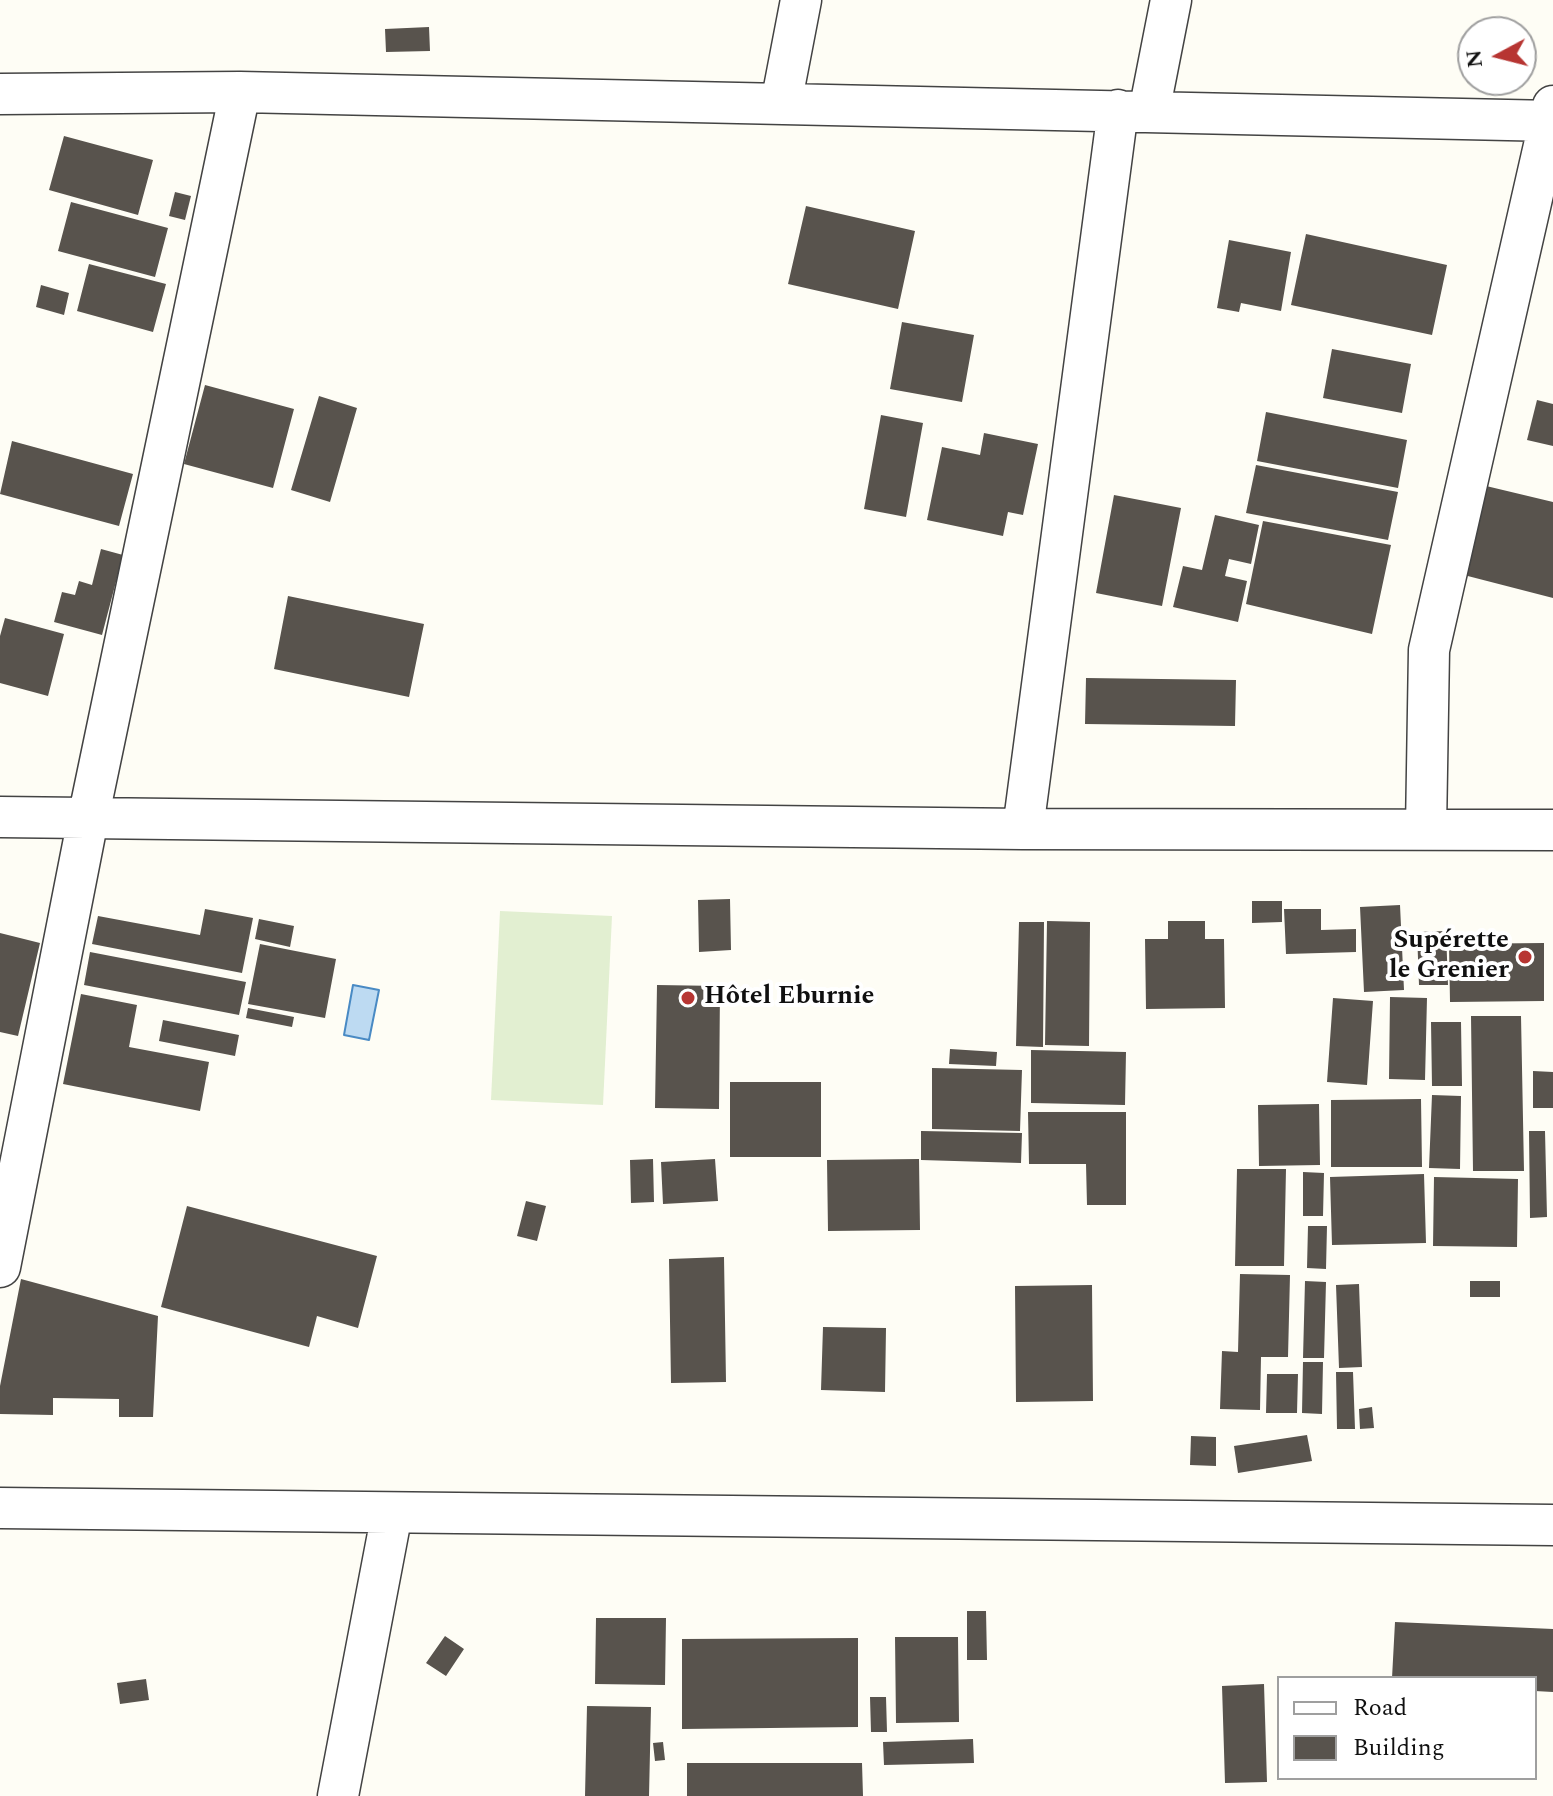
<!DOCTYPE html>
<meta charset="utf-8">
<style>
body{margin:0}
#map{position:relative;width:1553px;height:1796px;overflow:hidden;background:#fefdf5;font-family:Spectral,serif}
canvas{display:block}
.legend{position:absolute;left:1277px;top:1676px;width:260px;height:104px;box-sizing:border-box;background:#fff;border:2px solid #9f9f9f;margin:0;padding:10px 14px;list-style:none;font-size:24px;color:#101010}
.legend li{display:flex;align-items:center;gap:16px;height:40px}
.legend b{width:40px;border:2px solid #9f9f9f}
.north{position:absolute;left:1457px;top:16px;width:80px;height:80px;box-sizing:border-box;background:#fff;border:2px solid #9f9f9f;border-radius:50%;rotate:263deg;font-size:22px;font-weight:700;line-height:32px;text-align:center;color:#101010}
.north::after{content:'';display:block;margin:auto;width:28px;height:36px;background:#b73532;clip-path:polygon(50% 0,100% 100%,50% 72%,0 100%)}
</style>
<div id="map">
<canvas width="1553" height="1796"></canvas>
<ul class="legend">
<li><b style="height:10px;background:#fff"></b>Road</li>
<li><b style="height:22px;background:#58534d"></b>Building</li>
</ul>
<div class="north">N</div>
</div>
<script>
const c = document.querySelector('canvas').getContext('2d');
c.lineJoin = 'round';
function paint(path, color) { c.fillStyle = color; c.fill(path, 'evenodd'); }
function trace(path, color, width, dash) { c.strokeStyle = color; c.lineWidth = width; c.lineCap = dash ? 'butt' : 'round'; c.setLineDash(dash || []); c.stroke(path); }
function write(font, color, halo, rows, align = 'center') {
  c.font = font + ' Spectral,serif'; c.lineWidth = 8; c.setLineDash([]); c.textBaseline = 'middle'; c.strokeStyle = halo; c.fillStyle = color; for (const [text, x, y, turn = 0] of rows) {
    c.save(); c.translate(x, y); c.rotate((+turn || 0) * Math.PI / 180); c.textAlign = isNaN(turn) ? turn : align; if (halo) c.strokeText(text, 0, 0); c.fillText(text, 0, 0); c.restore();
  }
}
const pitch = new Path2D(`
 M500 911 612 916 603 1105 491 1100Z`);
const water = new Path2D(`
 M353 985 379 990 369 1040 344 1035Z`);
const building = new Path2D(`
 M429 27 430 51 386 52 385 29Z
 M64 136 153 160 138 215 49 190Z
 M175 192 191 196 185 220 169 216Z
 M71 202 168 228 155 277 58 251Z
 M806 206 915 231 898 309 788 284Z
 M1306 234 1447 265 1432 335 1291 305Z
 M1229 240 1291 252 1281 311 1241 303 1239 312 1217 308Z
 M89 264 166 284 153 332 77 311Z
 M41 285 69 293 64 315 36 307Z
 M902 322 974 335 962 402 890 389Z
 M1332 349 1411 364 1402 413 1323 398Z
 M205 385 294 409 273 488 184 464Z
 M319 396 357 408 330 502 291 490Z
 M1537 400 1553 404V446L1527 440Z
 M1266 412 1407 440 1398 488 1257 461Z
 M881 415 923 423 906 517 864 509Z
 M984 433 1038 444 1023 515 1008 512 1003 536 927 520 942 447 980 455Z
 M12 441 133 474 119 526 0 494Z
 M1256 465 1398 492 1388 540 1246 513Z
 M1482 485 1553 502V598L1460 574Z
 M1114 495 1181 508 1162 606 1096 593Z
 M1215 515 1259 525 1251 564 1229 559 1225 576 1247 581 1238 622 1173 607 1183 566 1202 570Z
 M1263 521 1391 545 1372 634 1246 604Z
 M101 549 123 555 102 635 54 622 62 592 75 595 79 581 92 585Z
 M288 596 424 624 409 697 274 669Z
 M5 618 64 634 48 696 0 683V636Z
 M1086 678 1236 680 1235 726 1085 724Z
 M730 899 731 950 699 952 698 900Z
 M1252 901H1282V922L1252 923Z
 M1400 905 1404 990 1364 992 1360 907Z
 M205 909 253 918 242 973 92 944 98 916 200 935Z
 M1284 909H1321V930L1356 929V952L1286 954Z
 M259 919 294 926 290 947 255 939Z
 M1047 921 1090 922 1089 1046 1045 1045Z
 M1168 921H1205V939H1224L1225 1008 1146 1009 1145 939H1168Z
 M1019 922H1044L1043 1047 1016 1046Z
 M1446 931 1448 985H1419L1417 932Z
 M0 933 40 943 18 1036 0 1032Z
 M1544 943V1001L1450 1002 1449 944Z
 M260 944 336 959 325 1018 248 1004Z
 M90 952 246 982 239 1015 84 985Z
 M657 985 720 986 719 1109 655 1108Z
 M81 994 137 1005 129 1047 209 1062 200 1111 63 1084Z
 M1390 997 1427 998 1425 1080 1389 1079Z
 M1333 998 1373 1001 1367 1085 1327 1082Z
 M248 1008 294 1017 292 1027 246 1018Z
 M1471 1016H1521L1524 1171H1473Z
 M163 1020 239 1035 235 1056 159 1041Z
 M1431 1022H1461L1462 1086H1432Z
 M950 1049 997 1052 996 1066 949 1064Z
 M1031 1050 1126 1052 1125 1105 1031 1103Z
 M932 1068 1022 1070 1020 1131 932 1129Z
 M1533 1071 1553 1072V1108H1533Z
 M730 1082H821V1157H730Z
 M1432 1095 1461 1096 1460 1169 1429 1168Z
 M1421 1099 1422 1167H1331V1100Z
 M1319 1104 1320 1165 1259 1166 1258 1105Z
 M1028 1112H1126V1205H1087L1086 1164H1029Z
 M921 1131 1022 1133 1021 1163 921 1160Z
 M1529 1131H1545L1547 1217 1530 1218Z
 M653 1159 654 1202 631 1203 630 1160Z
 M715 1159 718 1201 663 1204 661 1162Z
 M919 1159 920 1230 828 1231 827 1160Z
 M1237 1169H1286L1284 1266H1235Z
 M1303 1172 1324 1173 1323 1216H1303Z
 M1424 1174 1426 1243 1332 1245 1330 1177Z
 M1434 1177 1518 1179 1517 1247 1433 1246Z
 M526 1201 546 1206 537 1241 517 1236Z
 M187 1206 377 1256 358 1328 317 1316 309 1347 161 1307Z
 M1308 1226H1327L1326 1269 1307 1268Z
 M724 1257 726 1382 671 1383 669 1259Z
 M1240 1274 1290 1275 1288 1357H1261L1260 1410 1220 1409 1222 1351 1238 1352Z
 M21 1279 158 1316 153 1417H119V1399L53 1398V1415L0 1414V1386Z
 M1305 1281 1326 1282 1324 1358H1303Z
 M1470 1281H1500V1297H1470Z
 M1359 1284 1362 1367 1339 1368 1336 1285Z
 M1092 1285 1093 1401 1016 1402 1015 1286Z
 M823 1327 886 1328 885 1392 821 1390Z
 M1303 1362H1323L1322 1414 1302 1413Z
 M1336 1372H1353L1355 1429H1337Z
 M1267 1374H1298L1297 1413H1266Z
 M1372 1407 1374 1428 1360 1429 1359 1409Z
 M1307 1435 1312 1461 1238 1473 1234 1446Z
 M1191 1436 1216 1437V1466L1190 1465Z
 M967 1611H986L987 1660H967Z
 M596 1618H666L665 1685 595 1684Z
 M1395 1622 1553 1629V1692L1535 1691V1678H1392Z
 M445 1636 464 1649 446 1676 426 1663Z
 M895 1637H958L959 1722 896 1723Z
 M858 1638V1727L682 1729V1639Z
 M146 1679 149 1700 120 1704 117 1683Z
 M1264 1684 1267 1782 1225 1783 1222 1686Z
 M870 1697H886L887 1732H871Z
 M587 1706 651 1707 649 1796H585Z
 M973 1739 974 1763 884 1765 883 1742Z
 M663 1742 665 1760 655 1761 653 1743Z
 M687 1763H862L863 1796H687Z`);
const minor = new Path2D(`
 M0 94 240 92 1553 121
 M781 104 801 0
 M1149 112 1171 0
 M0 817 1023 829 1553 830
 M1023 829 1118 110
 M1426 829 1429 650 1553 106
 M0 1267 88 819 240 92
 M0 1508 1553 1525
 M338 1796 392 1513`);
const markers = [
 [1525,957,8,"#b73532"],
 [688,998,8,"#b73532"]
];
const poiNames = [
 ["Supérette",1509,942],
 ["le Grenier",1509,972],
 ["Hôtel Eburnie",704,998,"left"]
];
paint(pitch, '#e2efd1');
paint(water, '#bddaf2');
trace(water, '#498ac4', 2);
paint(building, '#58534d');
trace(minor, '#434343', 43);
trace(minor, '#fff', 40);
for (const [x, y, r, color] of markers) { const dot = new Path2D(); dot.arc(x, y, r, 0, 2 * Math.PI); c.fillStyle = color; c.fill(dot); trace(dot, '#fff', 3); }
write('bold 26px', '#101010', '#fff', poiNames, 'right');
</script>
